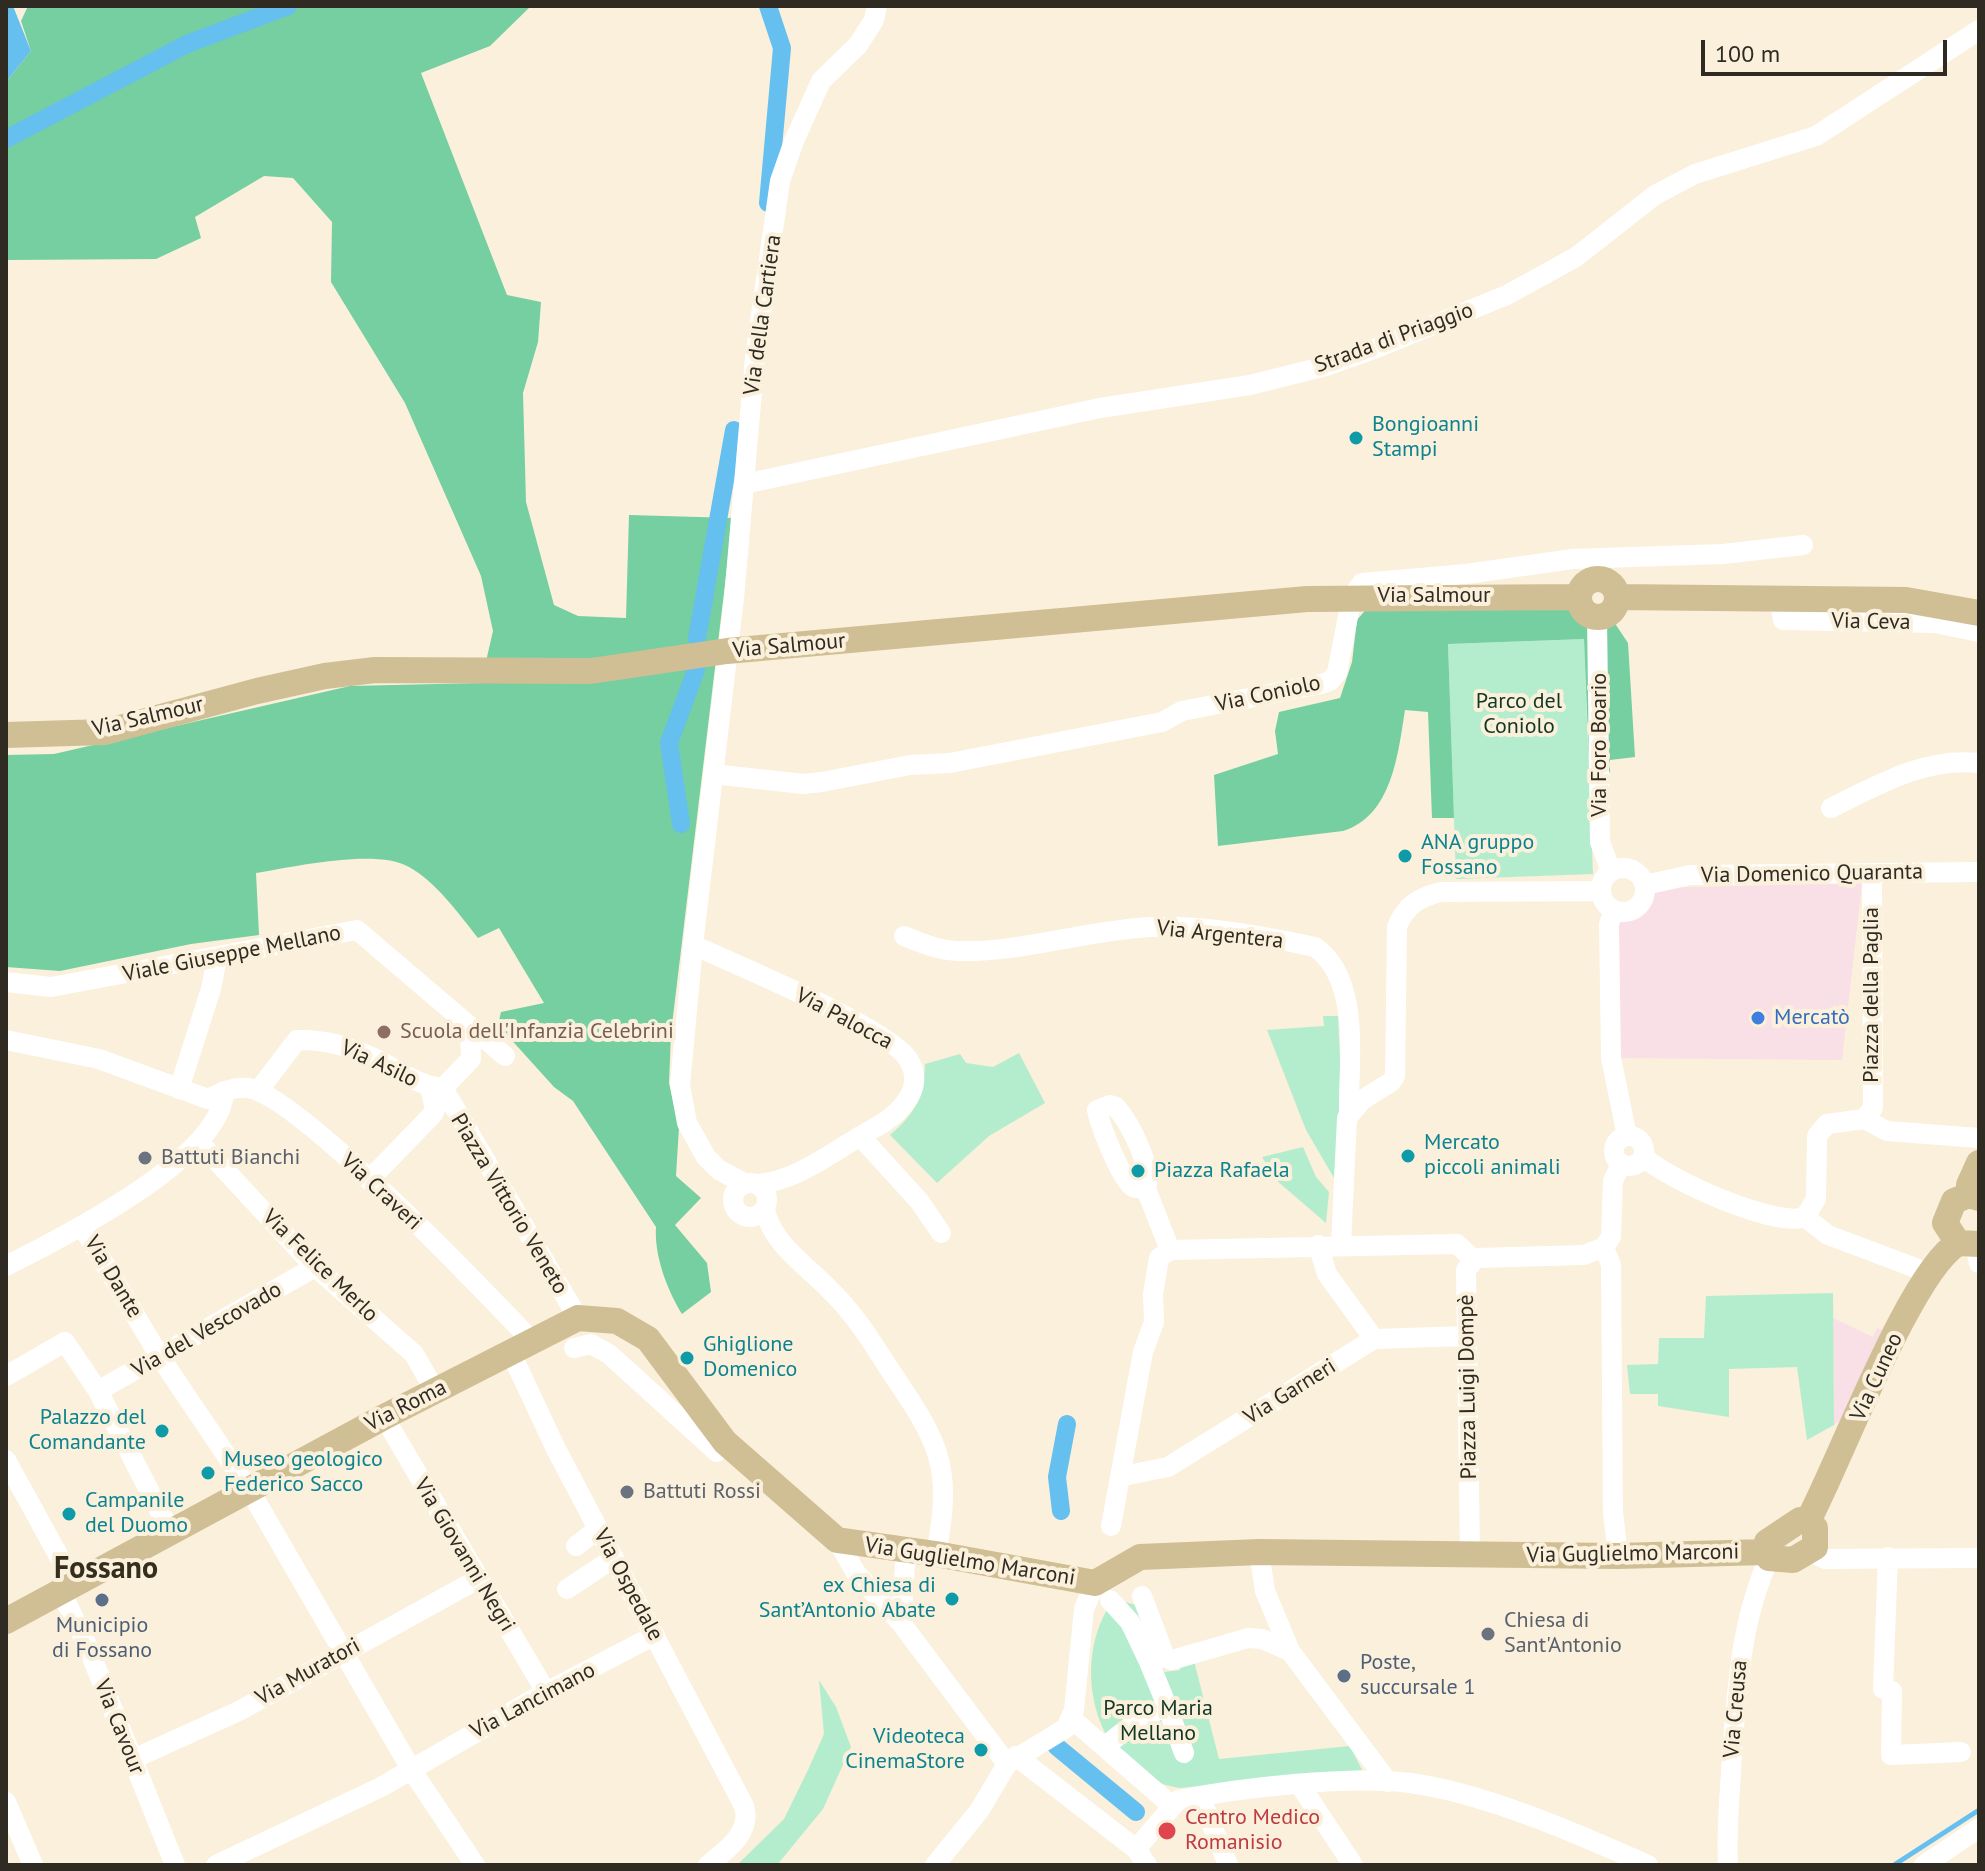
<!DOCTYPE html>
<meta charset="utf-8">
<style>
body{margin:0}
#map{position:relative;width:1985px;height:1871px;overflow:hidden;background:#faf0db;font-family:"PT Sans",sans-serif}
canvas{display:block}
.frame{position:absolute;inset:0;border:8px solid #2f2b23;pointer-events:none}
.scale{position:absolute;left:1701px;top:40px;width:246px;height:36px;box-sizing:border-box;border:4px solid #2f2b23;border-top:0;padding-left:10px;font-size:24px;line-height:28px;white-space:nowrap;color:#2f2b23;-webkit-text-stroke:6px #faf0db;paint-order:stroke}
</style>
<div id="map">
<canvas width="1985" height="1871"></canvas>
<div class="frame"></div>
<div class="scale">100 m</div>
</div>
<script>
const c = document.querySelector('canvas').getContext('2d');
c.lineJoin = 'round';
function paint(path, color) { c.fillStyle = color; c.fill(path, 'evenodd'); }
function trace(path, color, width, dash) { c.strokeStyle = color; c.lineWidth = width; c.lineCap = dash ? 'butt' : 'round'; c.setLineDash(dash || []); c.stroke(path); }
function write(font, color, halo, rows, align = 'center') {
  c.font = font + ' "PT Sans",sans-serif'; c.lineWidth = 8; c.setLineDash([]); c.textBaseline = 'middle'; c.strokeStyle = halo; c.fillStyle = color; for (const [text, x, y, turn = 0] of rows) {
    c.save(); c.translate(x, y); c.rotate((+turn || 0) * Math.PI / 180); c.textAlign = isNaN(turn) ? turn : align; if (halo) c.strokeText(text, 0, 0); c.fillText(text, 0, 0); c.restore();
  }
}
const commercial = new Path2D(`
 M1862 883 1842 1060 1617 1058 1615 925 1652 888Z
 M1833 1318 1873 1337 1877 1328 1886 1332 1842 1419 1834 1425Z`);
const green = new Path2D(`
 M1584 639 1593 874 1456 879 1448 644Z
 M1323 1016H1338L1342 1102 1334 1178 1306 1130 1267 1030 1324 1026Z
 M1019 1053 1045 1103 989 1136 937 1183 890 1135C915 1114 924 1097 925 1064L960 1054 966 1063 993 1067Z
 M1303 1147 1316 1177 1329 1192 1326 1223 1276 1180 1262 1157Z
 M1833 1293 1834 1425 1807 1440 1797 1367 1729 1369V1417L1658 1406V1394H1630L1627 1365 1658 1364 1659 1338H1704L1706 1296Z
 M1114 1599 1136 1605 1156 1643 1164 1672 1180 1670 1182 1662 1193 1657 1219 1759 1350 1746 1362 1770 1180 1788C1094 1776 1067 1662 1114 1599Z
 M819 1680 836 1707 851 1747 823 1809 777 1865H737L784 1819 808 1770 824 1734Z`);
const forest = new Path2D(`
 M28 6H531L490 46 421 73 507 295 541 302 538 342 523 393 526 502 554 605 578 616 626 618 629 515 733 518 671 1033 669 1083 679 1127 676 1176 701 1198 675 1225 707 1263 711 1292 682 1314C667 1290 654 1255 656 1227L573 1101 554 1087 498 1025 501 1012 544 1003 499 928 478 938C459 914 436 882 409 867 377 848 293 867 256 873L259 935 191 944 60 971 6 967V755L54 754 350 686 481 683 493 631 481 576 405 403 331 282 332 222 293 178 264 176 195 217 201 238 156 259 6 260V82L31 51 21 21Z
 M1368 607 1606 610 1628 643 1635 757 1610 760V772L1590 784 1584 639 1448 644 1454 818H1432L1428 712 1405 710C1398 754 1392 816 1343 831L1218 846 1214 775 1278 754 1275 731 1279 712 1340 698 1352 662 1357 620Z`);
const water = new Path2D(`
 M6 6H13L31 51 6 82Z`);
const stream = new Path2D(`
 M1894 1865 1979 1810`);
const canal = new Path2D(`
 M6 139 187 44 288 6
 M768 203 782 48 768 6
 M697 638 734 430
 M681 824 669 743 696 670
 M1061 1511 1057 1477 1067 1424
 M1056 1746 1136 1812`);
const minor = new Path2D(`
 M744 484 1100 408 1250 385 1326 366 1379 347 1507 295 1576 257 1655 195 1695 174 1816 136 1979 30
 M1779 598 1783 620 1935 623 1979 632
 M1597 617 1600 842 1611 871
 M713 774 803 784 822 782 910 765 950 763 1162 722 1182 711 1321 684 1330 681 1337 673 1352 596 1362 583 1466 574 1573 559 1723 554 1803 545
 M1831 808C1878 785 1925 757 1979 763
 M1601 890a22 22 0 1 1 44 0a22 22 0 1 1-44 0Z
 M1645 885 1690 875 1979 872
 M1614 910 1609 924 1611 1058 1627 1136
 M904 936C921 943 938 950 957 951 1021 953 1087 930 1151 927 1205 925 1263 936 1315 947 1362 980 1348 1063 1349 1113
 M693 945C733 963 888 1028 908 1059 928 1090 896 1117 871 1130 836 1149 797 1182 756 1184
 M6 982 51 987 357 930 505 1056
 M6 1040 99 1059 208 1099
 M443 1088 471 1059 470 1029
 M179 1089 211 989 217 958
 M258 1091 297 1040C327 1039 353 1047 380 1061 401 1072 419 1086 443 1088L578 1318
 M208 1099C220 1093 234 1086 248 1088 299 1096 488 1295 532 1341
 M1864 1119 1887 1131 1979 1138
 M1614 1151a15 15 0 1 1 30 0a15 15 0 1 1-30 0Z
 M860 1136 920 1202 941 1233
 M200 1143 312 1264 414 1354 435 1391
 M1644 1157C1667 1179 1775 1228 1805 1217
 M369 1180 433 1114 435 1110 430 1087
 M733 1200a17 17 0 1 1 34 0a17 17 0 1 1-34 0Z
 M746 1184 719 1170 706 1157 687 1123 680 1085 693 945 734 598 755 357 780 181 794 141 821 81 858 45 874 20 877 6
 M1146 1189C1153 1167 1131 1125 1116 1107L1110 1105 1097 1110C1100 1125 1121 1180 1133 1187 1137 1189 1142 1188 1146 1189L1170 1250
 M765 1209C771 1243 806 1265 829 1289 853 1312 870 1339 888 1367 937 1440 954 1462 936 1554
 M1805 1217 1816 1199 1817 1136 1827 1124 1864 1119 1873 1108 1872 873
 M1805 1217 1828 1235 1929 1273
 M82 1226 160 1357 249 1489 411 1769 475 1865
 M1341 1244 1347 1118 1362 1100 1391 1082 1395 1076 1397 927C1405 906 1419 897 1441 892L1601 891
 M1318 1245 1327 1274 1374 1339
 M1975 1245 1979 1263
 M1604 1247 1611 1265 1613 1512 1618 1556
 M6 1266C60 1239 223 1158 224 1091
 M574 1348 591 1344 609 1354 717 1452
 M511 1353 556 1449 744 1806C752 1832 727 1850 708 1865
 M6 1376 65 1342 98 1391 170 1531
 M98 1391 315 1267
 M384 1417 546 1692
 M6 1460 73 1582
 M1123 1476 1168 1467 1374 1339 1465 1336
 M1111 1526 1143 1352 1154 1322 1153 1294 1159 1258 1170 1250 1457 1244 1473 1259
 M837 1540 856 1573 901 1623
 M576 1546 598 1529
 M906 1550 901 1623 1007 1764
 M1259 1552 1265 1591 1290 1651
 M1810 1552 1825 1559 1979 1558
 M1470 1555 1466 1270 1476 1258 1584 1255 1604 1247 1611 1237 1613 1181 1621 1164
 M1888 1557 1883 1689 1892 1691 1891 1755 1961 1752
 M567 1589 614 1558
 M60 1590 87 1645 175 1865
 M1142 1596 1165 1657 1172 1660 1248 1638 1262 1639 1290 1651 1388 1782
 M1110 1600 1130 1622 1149 1662 1165 1657
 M1149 1662 1167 1706
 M1072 1719 1171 1805
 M1109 1743 1140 1719 1167 1706 1184 1753
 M1016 1756 1136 1849 1147 1865
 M133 1759 239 1711 478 1579
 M1300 1785 1353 1865
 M1200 1796 1228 1865
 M6 1802 33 1865
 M1136 1849 1178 1800C1240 1788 1348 1775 1410 1783 1485 1793 1578 1834 1648 1865
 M216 1865 381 1787 546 1692 655 1635
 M935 1865 979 1811 1007 1764 1066 1728 1074 1710 1084 1609 1095 1583
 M1728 1865C1726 1828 1730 1792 1732 1755 1737 1686 1741 1621 1769 1558
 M1924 1865 1979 1828`);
const major = new Path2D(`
 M1579 598a19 19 0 1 1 38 0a19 19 0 1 1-38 0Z
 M1617 597 1906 600 1979 613
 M6 735 105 732 257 691 325 676 375 670 591 671 727 651 1307 599 1578 597
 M1969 1195V1185L1979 1163
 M1979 1198 1969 1195 1954 1201 1945 1223 1958 1243 1979 1244
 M1800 1520 1808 1521 1815 1528V1547L1793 1560 1769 1558 1765 1552 1767 1542Z
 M1808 1521C1840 1461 1910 1272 1958 1243
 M6 1621 384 1417 578 1318 617 1321 648 1339 725 1442 837 1540 936 1554 1095 1583 1140 1557 1259 1552 1618 1556 1765 1552`);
const markers = [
 [1356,438,8,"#0f9aa8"],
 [1405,856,8,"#0f9aa8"],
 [1758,1018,8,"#3f7fe0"],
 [384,1032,8,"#8d6e63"],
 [1408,1156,8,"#0f9aa8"],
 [145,1158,8,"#6b7280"],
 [1138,1171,8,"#0f9aa8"],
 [687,1358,8,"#0f9aa8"],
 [162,1431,8,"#0f9aa8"],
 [208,1473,8,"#0f9aa8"],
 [627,1492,8,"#6b7280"],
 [69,1514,8,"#0f9aa8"],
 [952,1599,8,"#0f9aa8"],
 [102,1600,8,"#5c6f8a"],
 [1488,1634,8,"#6b7280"],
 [1344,1676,8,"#5c6f8a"],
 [981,1750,8,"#0f9aa8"],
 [1167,1831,10,"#e0444e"]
];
const streetNames = [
 ["Via della Cartiera",763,315,-82],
 ["Strada di Priaggio",1394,338,-20],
 ["Via Salmour",1434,596],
 ["Via Ceva",1871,622,1],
 ["Via Salmour",789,646,-5],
 ["Via Coniolo",1268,694,-12],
 ["Via Salmour",148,717,-13],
 ["Via Foro Boario",1600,745,-90],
 ["Via Domenico Quaranta",1812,874,-1],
 ["Via Argentera",1220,935,6],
 ["Viale Giuseppe Mellano",232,954,-11],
 ["Piazza della Paglia",1872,995,-90],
 ["Via Palocca",844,1019,28],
 ["Via Asilo",379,1064,25],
 ["Via Craveri",381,1192,43],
 ["Piazza Vittorio Veneto",509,1204,59],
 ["Via Felice Merlo",320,1266,44],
 ["Via Dante",113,1277,59],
 ["Via del Vescovado",207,1330,-30],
 ["Via Cuneo",1877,1377,-65],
 ["Piazza Luigi Dompè",1468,1387,-91],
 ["Via Garneri",1290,1392,-32],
 ["Via Roma",406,1406,-27],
 ["Via Guglielmo Marconi",1633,1554,-1],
 ["Via Giovanni Negri",464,1555,59],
 ["Via Guglielmo Marconi",970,1562,9],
 ["Via Ospedale",628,1585,62],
 ["Via Muratori",308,1672,-29],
 ["Via Lancimano",533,1701,-28],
 ["Via Creusa",1736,1709,-85],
 ["Via Cavour",119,1727,68]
];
const cultureNames = [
 ["Bongioanni",1372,425],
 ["Stampi",1372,450],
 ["ANA gruppo",1421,843],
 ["Fossano",1421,868],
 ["Mercato",1424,1143],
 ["piccoli animali",1424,1168],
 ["Piazza Rafaela",1154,1171],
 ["Ghiglione",703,1345],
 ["Domenico",703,1370],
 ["Palazzo del",146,1418,"right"],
 ["Comandante",146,1443,"right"],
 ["Museo geologico",224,1460],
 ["Federico Sacco",224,1485],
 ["Campanile",85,1501],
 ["del Duomo",85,1526],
 ["ex Chiesa di",936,1586,"right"],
 ["Sant’Antonio Abate",936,1611,"right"],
 ["Videoteca",965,1737,"right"],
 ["CinemaStore",965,1762,"right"]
];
const parkNames = [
 ["Parco del",1519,702],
 ["Coniolo",1519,727],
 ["Parco Maria",1158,1709],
 ["Mellano",1158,1734]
];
const shopNames = [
 ["Mercatò",1774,1018]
];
const educationNames = [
 ["Scuola dell'Infanzia Celebrini",400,1032]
];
const worshipNames = [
 ["Battuti Bianchi",161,1158],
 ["Battuti Rossi",643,1492],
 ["Chiesa di",1504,1621],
 ["Sant'Antonio",1504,1646]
];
const serviceNames = [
 ["Municipio",102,1626],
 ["di Fossano",102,1651],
 ["Poste,",1360,1663,"left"],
 ["succursale 1",1360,1688,"left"]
];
const healthNames = [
 ["Centro Medico",1185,1818],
 ["Romanisio",1185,1843]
];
const districtNames = [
 ["Fossano",106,1569]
];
paint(commercial, '#f9dfe6');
paint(green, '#b4edcd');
paint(forest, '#75cfa0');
paint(water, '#65bfef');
trace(stream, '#65bfef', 5);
trace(canal, '#65bfef', 18);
trace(minor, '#fff', 20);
trace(major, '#d0bf94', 26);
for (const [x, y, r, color] of markers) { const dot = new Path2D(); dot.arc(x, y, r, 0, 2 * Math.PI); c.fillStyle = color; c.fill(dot); trace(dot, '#faf0db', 3); }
write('22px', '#2f2b23', '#faf0db', streetNames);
write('22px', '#0d838f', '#faf0db', cultureNames, 'left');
write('22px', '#103825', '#faf0db', parkNames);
write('22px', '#366cbe', '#faf0db', shopNames, 'left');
write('22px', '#785e54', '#faf0db', educationNames, 'left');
write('22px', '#5b616d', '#faf0db', worshipNames, 'left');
write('22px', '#4e5e75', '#faf0db', serviceNames);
write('22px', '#be3a42', '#faf0db', healthNames, 'left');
write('bold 30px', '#352e1d', '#faf0db', districtNames);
</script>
